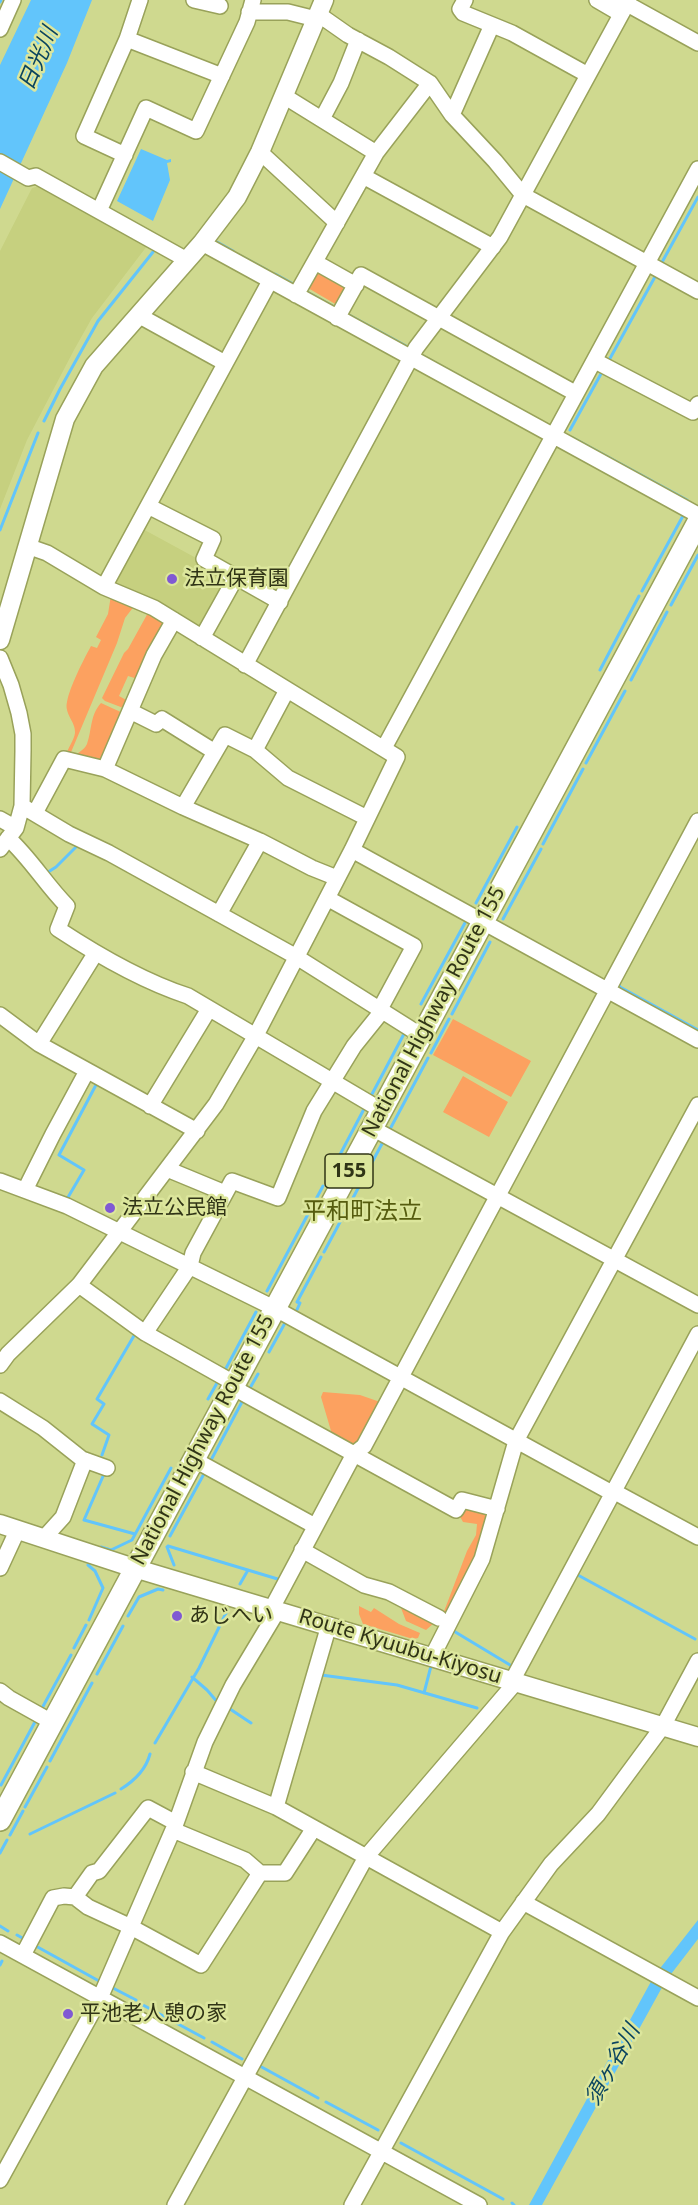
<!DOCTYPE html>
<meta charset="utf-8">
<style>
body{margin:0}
canvas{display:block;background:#cfd98f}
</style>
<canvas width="698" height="2205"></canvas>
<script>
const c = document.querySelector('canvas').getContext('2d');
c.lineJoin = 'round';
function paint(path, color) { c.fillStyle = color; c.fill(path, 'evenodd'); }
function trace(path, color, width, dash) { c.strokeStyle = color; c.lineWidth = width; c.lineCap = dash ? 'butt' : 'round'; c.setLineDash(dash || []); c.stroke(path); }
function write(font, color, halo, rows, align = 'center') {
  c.font = font + ' "Noto Sans","Noto Sans JP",sans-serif'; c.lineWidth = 5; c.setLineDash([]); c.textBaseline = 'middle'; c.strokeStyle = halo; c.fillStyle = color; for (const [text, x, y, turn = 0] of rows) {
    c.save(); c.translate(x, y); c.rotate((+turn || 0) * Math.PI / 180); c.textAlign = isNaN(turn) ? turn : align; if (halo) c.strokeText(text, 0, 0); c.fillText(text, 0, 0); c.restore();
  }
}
const built = new Path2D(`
 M39 186 147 246 92 318 74 350 27 440 0 509V251L32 188Z
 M141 528 231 577 204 631 110 586Z`);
const green = new Path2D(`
 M316 270 348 285 337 305 308 288Z
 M111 595 135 605 125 618 117 643 69 757 66 755C68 748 74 740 75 733 76 722 64 714 67 702 70 686 83 661 91 646L97 648 101 640 96 637 108 614Z
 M149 611 165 624 141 680 128 676 119 696 130 702 126 709 105 701 102 698 124 653 128 649Z
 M101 703 125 714 103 766 75 759C77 751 84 751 87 744 92 730 90 715 101 703Z
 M453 1019 531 1061 511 1097 433 1055Z
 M463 1076 508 1102 489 1137 443 1112Z
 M323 1392 360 1395 383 1403 359 1447 334 1441 321 1397Z
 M463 1503 491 1510 486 1531 448 1615 443 1614 467 1551 476 1535 477 1524 463 1522 458 1513Z
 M359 1606 371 1612 374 1608 399 1624 420 1633 418 1638 413 1639 363 1624 359 1614Z
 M401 1608 434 1623 426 1630 406 1621Z`);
const water = new Path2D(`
 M31 0H92L67 63 0 209V65Z
 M141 149 167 160 171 159V162L167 163 170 180 153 221 117 201Z
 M698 1920V1939L665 1982 542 2205H529L654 1976Z`);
const stream = new Path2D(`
 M0 2 1 0
 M217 242 233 251
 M239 255 267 270
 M661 264 698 197
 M275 274 295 285
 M307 292 336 308
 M347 314 406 346
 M423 356 474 384
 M608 362 656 275
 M44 421 60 389 98 321 153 252
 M570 430 602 372
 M573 438 687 500
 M0 530 38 433
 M642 591 684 514
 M671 605 698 555
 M600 670 639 596
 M631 680 667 612
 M586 763 625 691
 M543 844 583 769
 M45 874 56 867 78 845
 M476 903 517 827
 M503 919 541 849
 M618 983 620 987 698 1030
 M421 1004 466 921
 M452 1014 490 942
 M431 1053 449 1019
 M371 1096 405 1032
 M389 1131 428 1058
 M334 1166 364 1109
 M67 1199 84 1170 59 1155 97 1083
 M324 1252 384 1140
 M267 1291 323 1186
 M295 1314 300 1303 297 1302 321 1257
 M269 1352 285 1323
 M224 1372 256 1312
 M250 1388 258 1374
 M208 1399 217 1383
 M102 1455 109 1435 92 1424 104 1404 97 1399 135 1334
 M210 1462 243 1400
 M104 1474 84 1520 135 1534
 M170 1536 205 1472
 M168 1546 281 1580
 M101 1547 111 1550 132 1540 171 1468
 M167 1547 174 1565
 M88 1565 95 1571 103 1588 89 1620
 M576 1574 695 1639
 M240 1584 248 1570
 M128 1616 139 1597 158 1589 163 1590
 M452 1630 515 1668
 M74 1648 86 1625
 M97 1674 123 1626
 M321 1675 397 1685 477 1708
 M192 1677 207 1690 219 1704
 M424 1693 431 1666
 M230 1709 251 1723
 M41 1710 71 1655
 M155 1743 199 1668 228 1609
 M50 1761 92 1683
 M1 1785 36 1720
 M121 1789C134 1781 146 1769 150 1754
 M25 1807 47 1767
 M30 1834 115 1793
 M10 1835 23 1811
 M0 1853 7 1840
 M0 1926 8 1931
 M17 1935 26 1940
 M34 1945 99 1981
 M0 1965 2 1961
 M111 1987 136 2000
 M143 2005 204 2038
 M212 2042 242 2059
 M258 2065 318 2098
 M326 2102 378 2130
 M401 2143 503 2199
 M512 2203 514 2205`);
const minor = new Path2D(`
 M194 0 220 6
 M465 0 460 9 463 13 512 33 588 75
 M597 0 621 14
 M620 0 698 43
 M249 12H288L316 19
 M318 14 348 35 389 57 430 83 452 115 495 161 523 195 698 291
 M0 29 13 0
 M127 39 222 76
 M284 96 376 153
 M452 115 492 25
 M322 119 341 83 358 40
 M260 152 337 223
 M125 155 84 136 127 39 140 0
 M0 162 28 178 36 176 187 260
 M363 176 493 247
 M99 211 146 108 196 131 247 22 253 0
 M202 243 698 515
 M315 262 356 285
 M296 295 376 153 430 83
 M138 315 225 363
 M337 318 361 275 575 393
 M601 364 693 412 698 404
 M148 506 213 539 204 559 280 602
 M104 587 270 281
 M202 638 236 577
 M0 658 11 685 19 713 23 734V751L22 806 16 828 0 849
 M245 665 416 348 500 237 629 0
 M130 711 156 724 162 719 215 752
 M384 748 698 169
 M255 750 287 690
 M105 769 154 655 174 620
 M22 806 69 834 109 853 295 956 422 1036
 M35 813 64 759 105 769 183 807
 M0 819 16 828
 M8 838C31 859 46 885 67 906L58 929C99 956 142 981 188 996L381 1110
 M260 841 312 868 337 878
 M352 850 698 1040
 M327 898 414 946 380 1009
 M219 914 260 841 183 807 225 735 255 750 288 778 367 818
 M0 1015 39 1044 197 1131
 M39 1044 95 954
 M150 1106 209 1009
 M372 1128 698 1305
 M167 1169 225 1193
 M0 1181 67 1206 274 1308 612 1493
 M25 1190 53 1134 87 1071
 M79 1285 145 1333 234 1383
 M145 1333 190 1266 193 1253 232 1181 278 1198 314 1111 354 1046 383 1010
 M0 1365 8 1354 79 1285 216 1104 255 1037 352 850 397 757 154 608 104 587 47 553 27 546
 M232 1387 456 1510 462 1500 497 1509
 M0 1401 43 1428 82 1459 107 1468
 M193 1459 315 1526
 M613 1491 698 1537
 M44 1538 63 1517 85 1460
 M302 1550 364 1585 389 1592 439 1618
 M0 1568 18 1529
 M272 1608 354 1454 364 1446 698 821
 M432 1657 482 1559 516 1441 698 1105
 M512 1681 698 1334
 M0 1691 9 1698 52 1722
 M193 1772 276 1807 502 1932
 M276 1807 329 1625
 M173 1830 245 1860 260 1873
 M75 1897 92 1873 99 1871 148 1808 176 1823
 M523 1902 698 1998
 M0 1943 479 2205
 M23 1955 53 1898 64 1896 75 1897 88 1907 131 1927 201 1965 260 1873H285L314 1828
 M0 2180 100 1998 176 1823 205 1742 233 1685 278 1610
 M175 2205 366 1857 516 1682
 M352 2205 502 1932 551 1864 598 1814 663 1726 698 1661`);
const major = new Path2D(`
 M0 640 65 419 94 366 202 243 237 197 260 152 324 0
 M0 1524 134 1568 698 1737`);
const highway = new Path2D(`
 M0 1820 698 522`);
const markers = [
 [172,579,6,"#8059d3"],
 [110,1208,6,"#8059d3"],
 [177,1616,6,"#8059d3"],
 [68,2014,6,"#8059d3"]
];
const shields = [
 [349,1171,48]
];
const shieldNames = [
 ["155",349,1171]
];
const poiNames = [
 ["法立保育園",184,579],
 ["法立公民館",122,1208],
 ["あじへい",189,1616],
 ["平池老人憩の家",80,2014]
];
const streetNames = [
 ["National Highway Route 155",434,1012,-62],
 ["National Highway Route 155",203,1440,-62],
 ["Route Kyuubu-Kiyosu",400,1647,17]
];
const waterNames = [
 ["日光川",39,59,-67],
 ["須ヶ谷川",613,2065,-61]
];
const quarterNames = [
 ["平和町法立",362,1212]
];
paint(built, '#c6d07f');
paint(green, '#fca160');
paint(water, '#62c5fb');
trace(stream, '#62c5fb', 3);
trace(minor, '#99a25a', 18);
trace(major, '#99a25a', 21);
trace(highway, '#99a25a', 24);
trace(minor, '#fff', 15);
trace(major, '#fff', 18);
trace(highway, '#fff', 21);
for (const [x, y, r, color] of markers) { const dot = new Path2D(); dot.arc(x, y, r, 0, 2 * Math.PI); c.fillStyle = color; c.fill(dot); trace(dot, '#dce69c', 2); }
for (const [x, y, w] of shields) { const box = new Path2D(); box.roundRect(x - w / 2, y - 17, w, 34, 4.5); c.fillStyle = '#dce69c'; c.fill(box); trace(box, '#303416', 1.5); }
write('bold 20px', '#303416', null, shieldNames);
write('21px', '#303416', '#dce69c', poiNames, 'left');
write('21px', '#303416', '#dce69c', streetNames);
write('italic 22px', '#0a445f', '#dce69c', waterNames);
write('24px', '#565c0f', '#dce69c', quarterNames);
</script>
